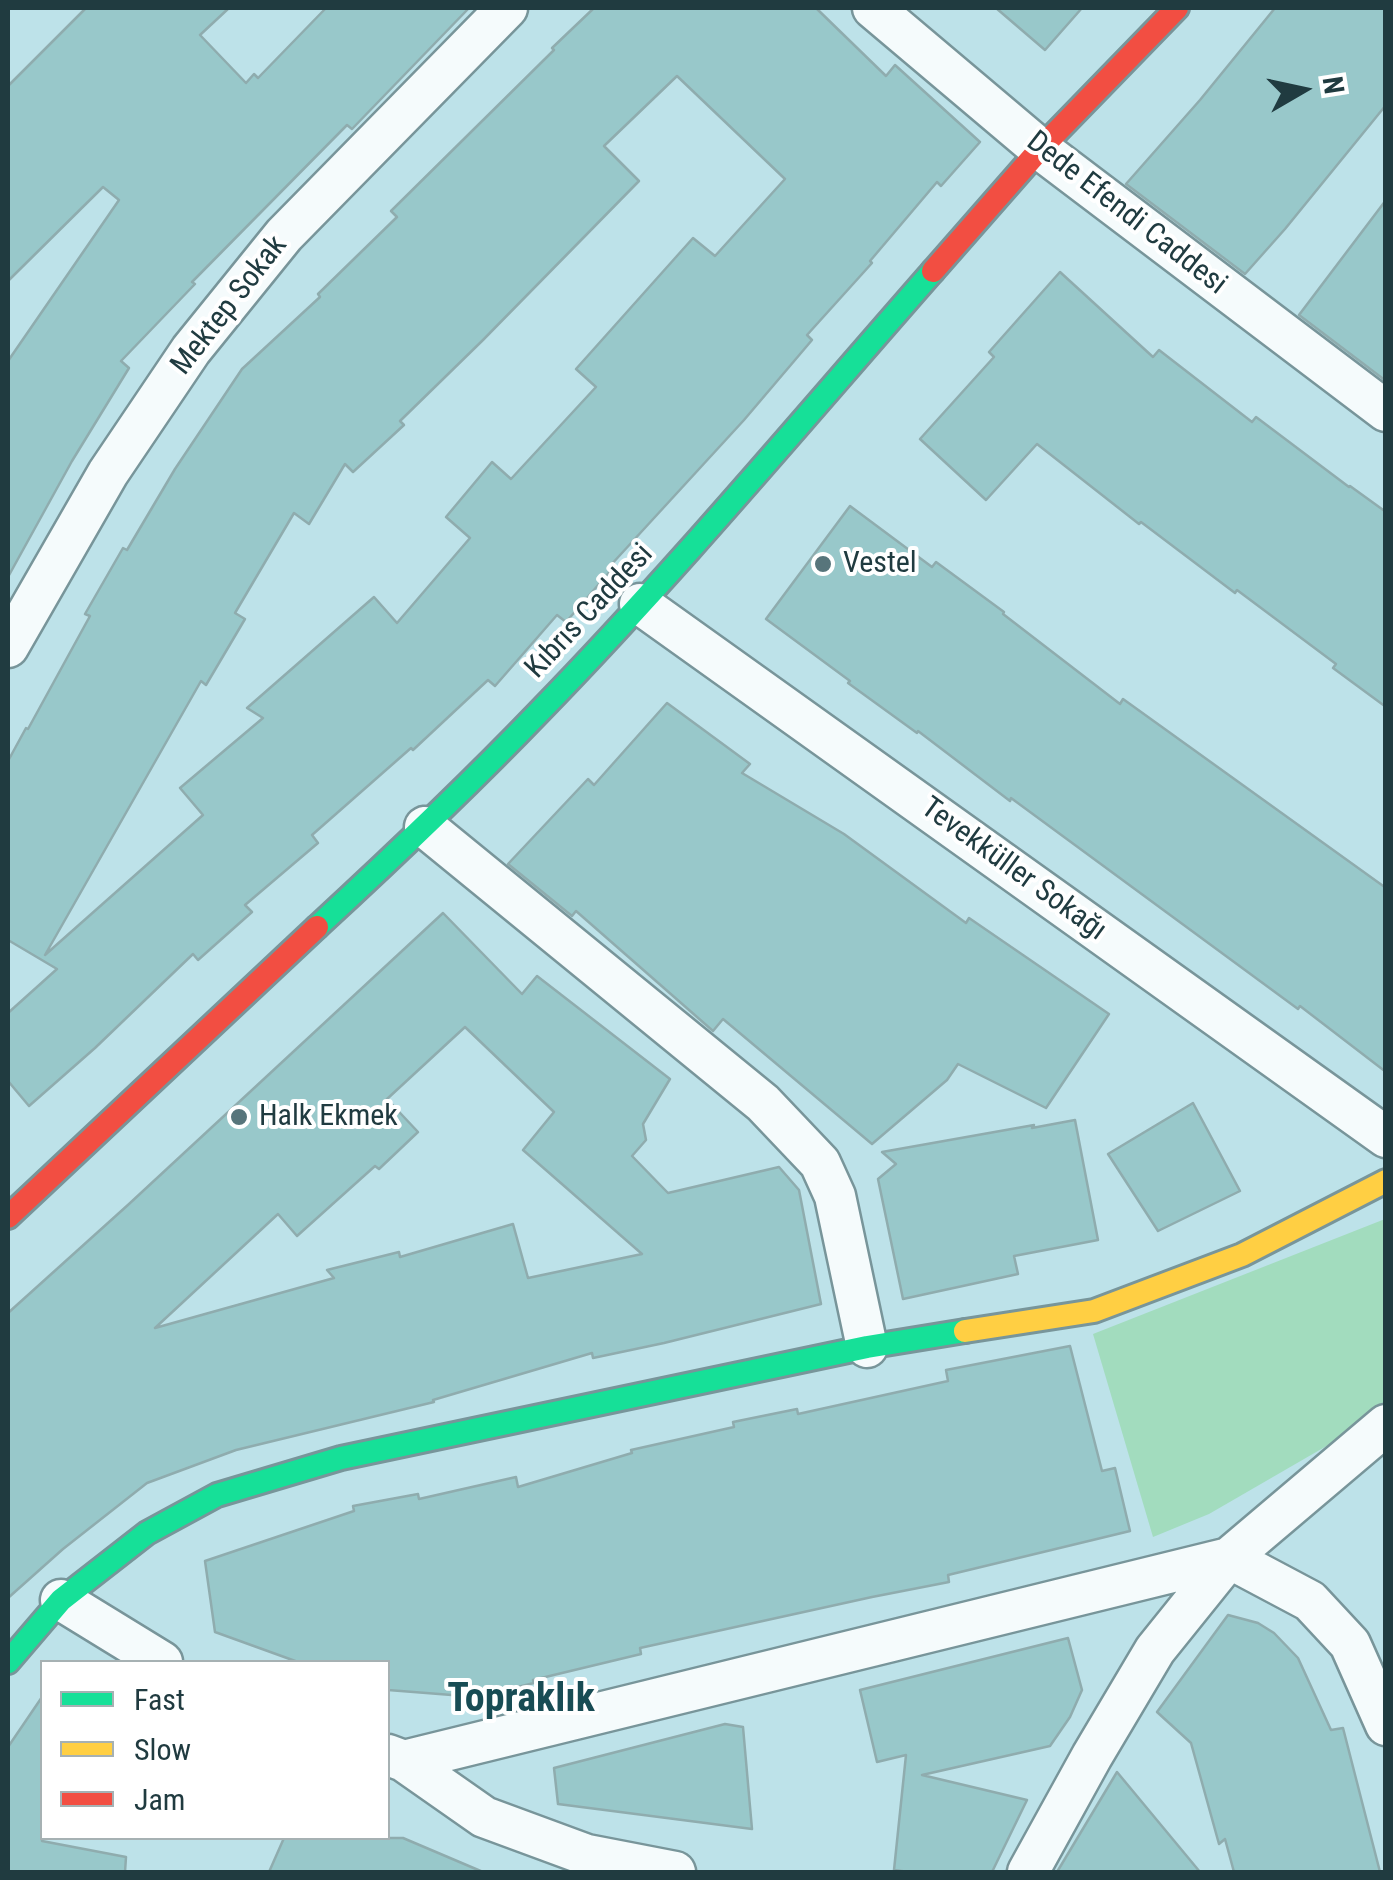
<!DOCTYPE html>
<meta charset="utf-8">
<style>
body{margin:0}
#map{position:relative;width:1393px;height:1880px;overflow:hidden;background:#bde2e9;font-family:"Roboto Condensed",sans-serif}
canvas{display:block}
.frame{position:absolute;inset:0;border:10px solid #203b40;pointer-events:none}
.legend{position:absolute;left:40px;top:1660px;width:350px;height:180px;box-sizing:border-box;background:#fff;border:2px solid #a6b1b3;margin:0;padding:12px 18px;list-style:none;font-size:30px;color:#203b40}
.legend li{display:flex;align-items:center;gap:20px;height:50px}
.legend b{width:50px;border:2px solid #a6b1b3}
.north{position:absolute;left:1253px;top:40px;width:100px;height:100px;-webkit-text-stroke:8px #fff;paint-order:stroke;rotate:81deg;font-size:28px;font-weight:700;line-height:40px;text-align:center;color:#203b40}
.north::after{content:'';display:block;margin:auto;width:35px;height:45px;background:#203b40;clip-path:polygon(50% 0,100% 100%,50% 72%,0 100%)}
</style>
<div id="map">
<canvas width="1393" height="1880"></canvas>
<div class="frame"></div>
<ul class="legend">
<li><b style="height:12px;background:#16e098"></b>Fast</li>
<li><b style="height:12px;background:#ffcf43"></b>Slow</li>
<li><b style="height:12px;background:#f24e42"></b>Jam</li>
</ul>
<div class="north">N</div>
</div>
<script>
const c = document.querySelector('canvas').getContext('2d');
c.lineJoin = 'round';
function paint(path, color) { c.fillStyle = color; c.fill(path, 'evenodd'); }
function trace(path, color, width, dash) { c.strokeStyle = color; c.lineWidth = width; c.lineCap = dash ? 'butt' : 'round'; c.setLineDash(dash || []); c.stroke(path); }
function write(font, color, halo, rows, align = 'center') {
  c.font = font + ' "Roboto Condensed",sans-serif'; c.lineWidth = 8; c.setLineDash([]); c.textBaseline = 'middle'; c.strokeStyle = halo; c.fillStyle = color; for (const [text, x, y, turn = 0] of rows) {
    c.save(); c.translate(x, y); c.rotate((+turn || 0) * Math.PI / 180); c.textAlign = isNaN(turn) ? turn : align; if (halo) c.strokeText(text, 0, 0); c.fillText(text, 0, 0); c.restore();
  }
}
const green = new Path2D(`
 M1385 1219V1402L1330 1444 1209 1514 1153 1537 1093 1334Z`);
const building = new Path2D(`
 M86 8H229L200 35 246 83 254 74 258 78 326 8H469L352 129 347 125 192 282 195 284 121 361 129 368 72 461 8 577V361L119 200 103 187 8 281V86Z
 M594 8H816L886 76 895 65 980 142 941 186 937 182 870 261 872 263 807 335 812 340 744 420 610 566 613 568 566 622 557 615 495 686 488 680 413 750 411 748 312 835 318 843 245 905 252 912 198 960 193 954 95 1048 29 1106 8 1081V1013L57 969 8 940V761L26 728 28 729 90 616 85 614 123 548 127 550 175 469 242 369 320 297 318 294 397 217 391 211 554 50 552 48ZM677 76 785 179 715 256 693 238 576 369 596 387 511 479 492 462 446 517 470 538 397 623 374 597 247 708 263 718 180 788 203 815 45 955 201 681 206 685 245 619 235 613 294 513 309 524 345 464 353 472 404 425 400 421 483 340 639 181 604 146Z
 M996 8H1082L1045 50Z
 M1275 8H1386V105L1285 229 1245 274 1126 184 1200 100Z
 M1386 200V381L1299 315Z
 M1060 272 1153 357 1159 350 1252 422 1256 417 1349 487 1350 486 1386 512V707L1333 668 1336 664 1237 590 1235 593 1141 522 1139 524 1037 444 986 500 920 439 994 357 989 352Z
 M850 506 932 567 936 562 1004 612 1003 614 1120 704 1123 699 1386 888V1072L1300 1006 1298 1009 1011 798 1010 801 918 731 917 733 848 683 850 681 766 619Z
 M667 703 750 764 742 773 844 834 966 923 969 918 1109 1014 1046 1108 958 1064 947 1080 872 1144 723 1019 713 1031 576 911 572 916 508 864 588 779 594 785Z
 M443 913 522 994 537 976 670 1079 643 1124 646 1140 632 1156 668 1193 779 1167 799 1190 821 1304 664 1343 593 1358 592 1353 433 1400 434 1402 236 1450 147 1483 63 1549 8 1598V1313L129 1204ZM465 1027 554 1112 523 1150 642 1254 528 1278 513 1224 400 1257 399 1252 327 1270 334 1278 155 1328 278 1214 297 1236 375 1166 379 1169 418 1132 387 1099Z
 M1193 1103 1240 1191 1158 1231 1108 1154Z
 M1075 1120 1098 1240 1014 1256 1018 1274 903 1299 878 1179 896 1164 882 1152 1034 1125 1032 1128Z
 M1070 1346 1102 1471 1115 1468 1130 1531 948 1575 949 1582 872 1597 640 1648 641 1654 533 1680 534 1683 477 1697 388 1690V1662H298L215 1632 205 1561 354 1511 353 1506 418 1494 419 1499 516 1477 518 1487 632 1453 631 1450 734 1427 733 1422 797 1409 798 1414 948 1381 946 1370Z
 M1228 1615 1258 1623 1274 1633 1298 1658 1331 1730 1343 1728 1380 1872H1234L1225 1839 1219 1844 1191 1743 1157 1712Z
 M1068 1638 1082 1690 1070 1717 1050 1746 922 1775 1027 1800 992 1872H909L894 1870 906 1755 877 1762 860 1690Z
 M42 1697V1841L126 1857 125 1872H8V1747Z
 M725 1724 743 1727 752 1829 558 1804 554 1768Z
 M1117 1772 1200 1872H1057Z
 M284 1838H403L483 1872H269Z`);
const street = new Path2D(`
 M873 8 1040 149 1386 411
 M640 604 1386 1137
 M8 647 108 473 191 350 284 235 507 8
 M425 827 763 1103 820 1163 835 1196 867 1347
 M61 1600 162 1662
 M388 1755 404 1761 1229 1558 1386 1425
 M404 1761 484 1817 587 1855 675 1872
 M1028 1872 1092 1756 1155 1650 1229 1558 1310 1601 1350 1644 1386 1725`);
const fast = new Path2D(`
 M317 927C393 857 468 786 540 711 677 570 803 419 933 271
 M8 1662 61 1600 147 1533 217 1495 341 1458 867 1347 965 1331`);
const slow = new Path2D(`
 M965 1331 1094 1311 1242 1255 1386 1181`);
const jam = new Path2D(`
 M933 271 1040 149 1177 8
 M8 1217 317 927`);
const markers = [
 [823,564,10,"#57757b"],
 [239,1117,10,"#57757b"]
];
const streetNames = [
 ["Dede Efendi Caddesi",1126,214,38],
 ["Mektep Sokak",230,306,-52],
 ["Kıbrıs Caddesi",590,612,-47],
 ["Tevekküller Sokağı",1013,870,36]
];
const poiNames = [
 ["Vestel",843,564],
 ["Halk Ekmek",259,1117]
];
const districtNames = [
 ["Topraklık",521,1701]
];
paint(green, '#a2dcbe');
paint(building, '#98c8ca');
trace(building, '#8facae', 2.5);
trace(street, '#78959a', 45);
trace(fast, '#78959a', 28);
trace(slow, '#78959a', 28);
trace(jam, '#78959a', 28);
trace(street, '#f5fbfc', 40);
trace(fast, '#16e098', 22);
trace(slow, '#ffcf43', 22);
trace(jam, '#f24e42', 22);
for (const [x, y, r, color] of markers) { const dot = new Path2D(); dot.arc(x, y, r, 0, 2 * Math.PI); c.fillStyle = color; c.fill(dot); trace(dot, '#fff', 4); }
write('30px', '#203b40', '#fff', streetNames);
write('30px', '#203b40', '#fff', poiNames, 'left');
write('bold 40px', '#184c54', '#fff', districtNames);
</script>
